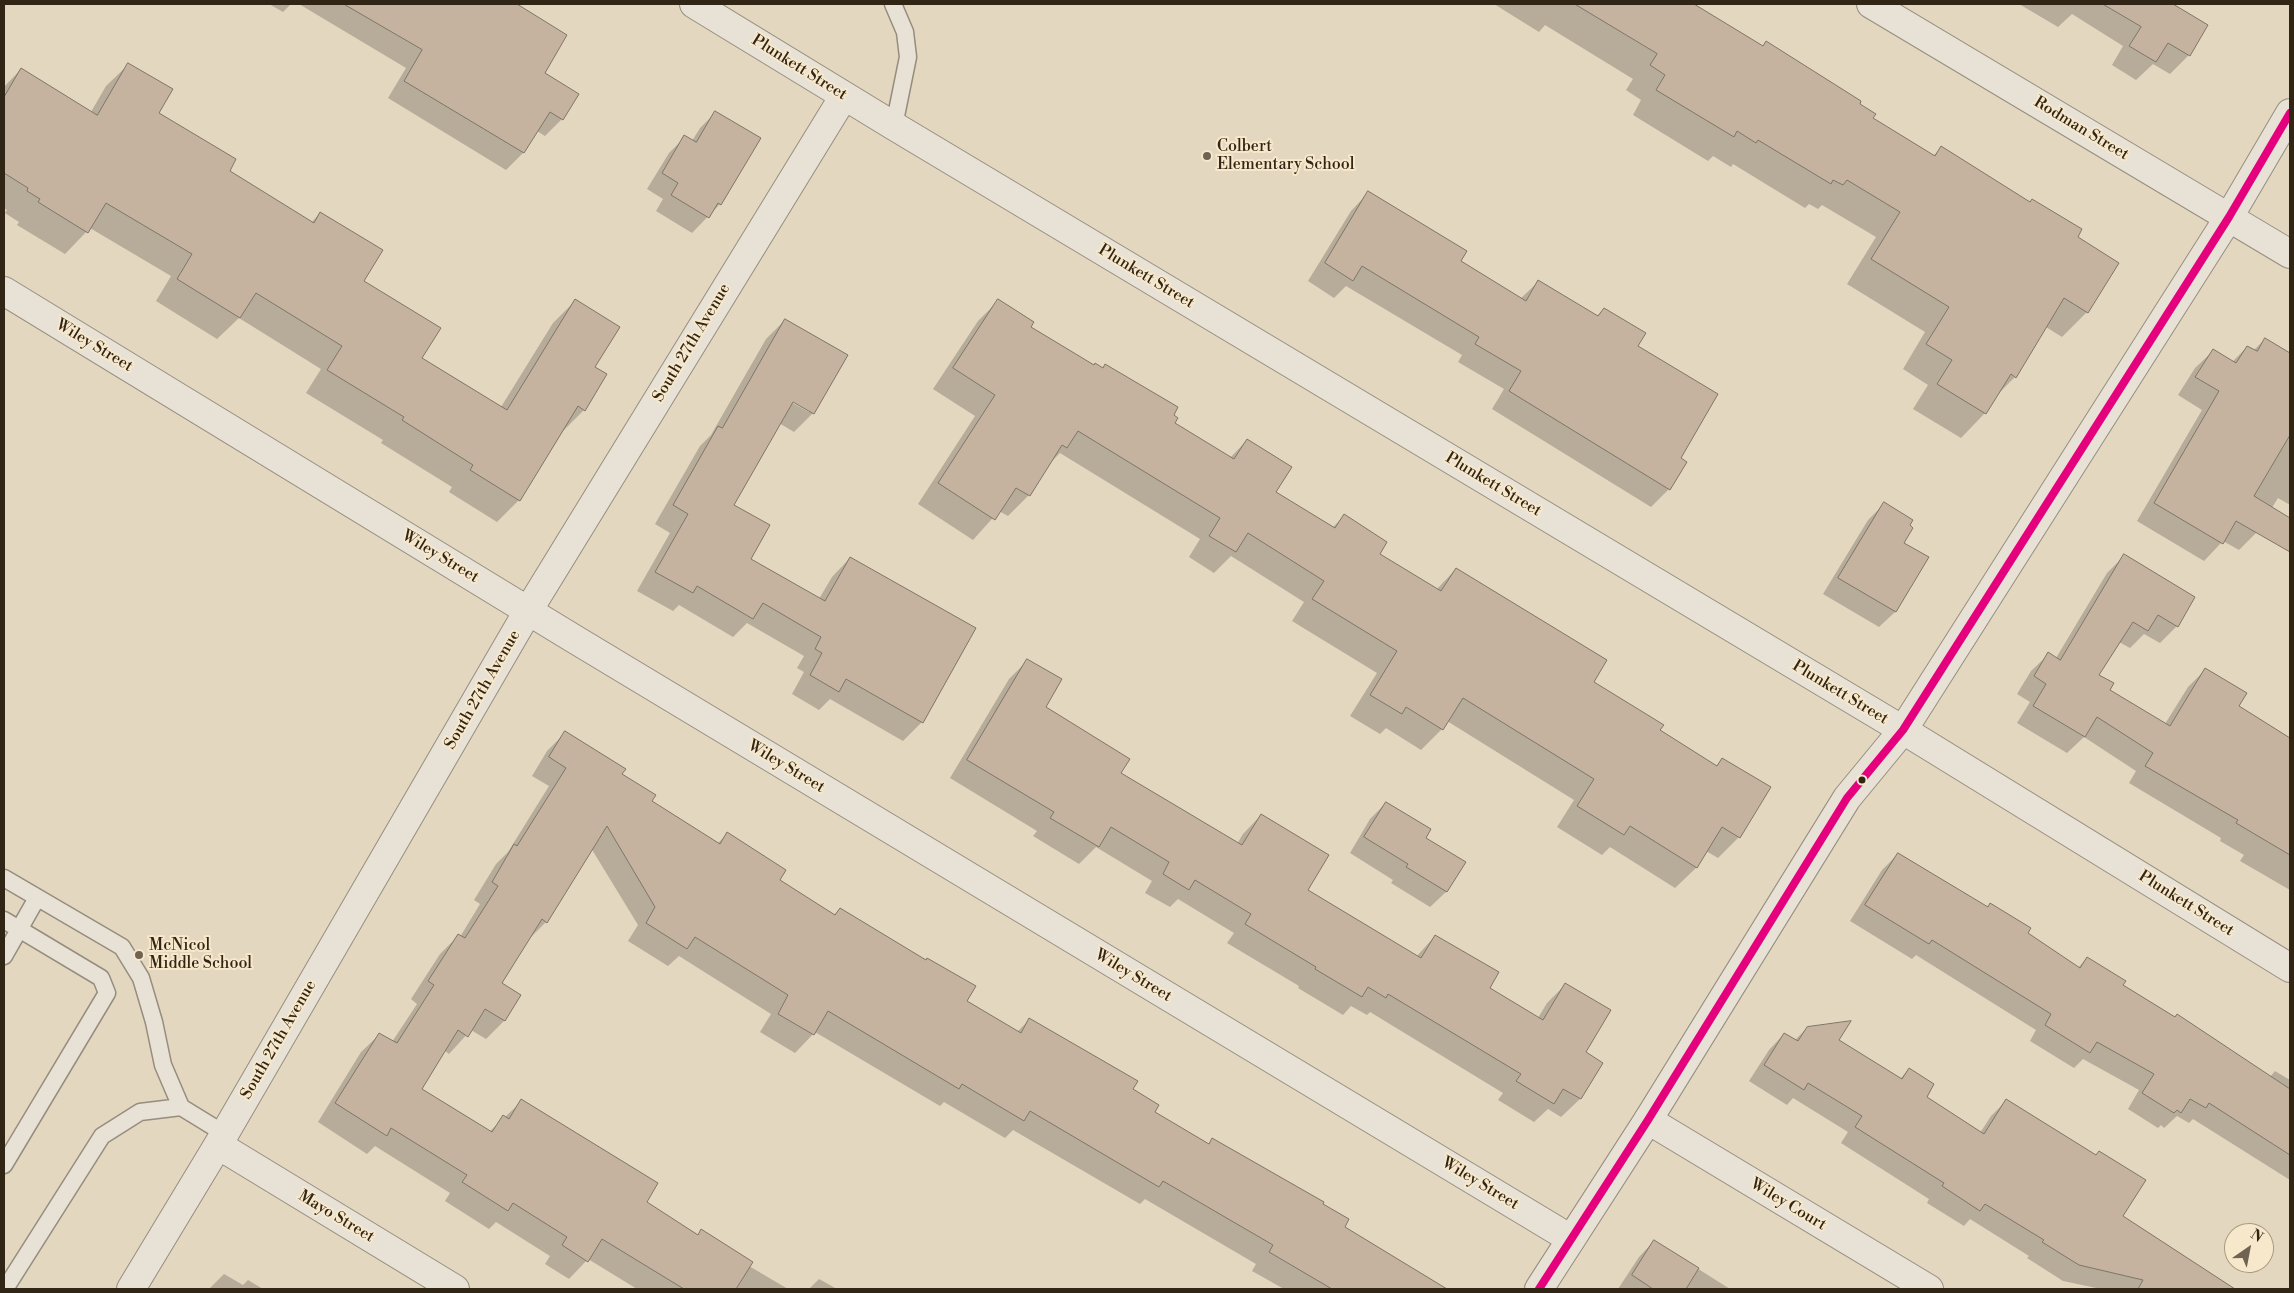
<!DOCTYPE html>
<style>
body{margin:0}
#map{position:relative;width:2294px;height:1293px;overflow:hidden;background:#e4d7c0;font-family:"Libre Bodoni",serif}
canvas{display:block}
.frame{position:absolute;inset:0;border:5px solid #312515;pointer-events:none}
.north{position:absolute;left:2224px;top:1223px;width:50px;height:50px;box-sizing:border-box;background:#f7e8cc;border:1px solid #a89a83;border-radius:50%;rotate:33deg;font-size:14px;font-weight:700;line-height:20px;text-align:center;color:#312515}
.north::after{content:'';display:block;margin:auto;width:18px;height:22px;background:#706351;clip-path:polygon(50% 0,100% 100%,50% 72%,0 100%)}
</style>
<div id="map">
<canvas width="2294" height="1293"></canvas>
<div class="frame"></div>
<div class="north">N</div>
</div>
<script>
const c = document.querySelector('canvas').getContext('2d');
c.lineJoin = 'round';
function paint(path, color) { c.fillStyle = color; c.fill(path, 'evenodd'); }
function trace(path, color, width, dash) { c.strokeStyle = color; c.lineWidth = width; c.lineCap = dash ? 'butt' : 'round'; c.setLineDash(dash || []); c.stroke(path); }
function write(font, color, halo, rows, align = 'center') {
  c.font = font + ' "Libre Bodoni",serif'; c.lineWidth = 4; c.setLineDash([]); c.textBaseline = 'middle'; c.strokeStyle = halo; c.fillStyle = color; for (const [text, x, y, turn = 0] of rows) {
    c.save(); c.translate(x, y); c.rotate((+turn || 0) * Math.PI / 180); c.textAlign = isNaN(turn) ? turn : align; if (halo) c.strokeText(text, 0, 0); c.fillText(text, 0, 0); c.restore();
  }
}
const shadow = new Path2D(`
 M269 4H291L283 12Z
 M299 4H515L566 35 543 74 562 119 545 136 537 131 523 153 506 170 388 98 406 68Z
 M1494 4H1691L1762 47 1766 43 1858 104 1872 119 1933 156 1941 148 2117 263 2087 312 2062 337 2046 327 2015 377 1995 397 1985 413 1961 438 1913 409 1928 385 1903 369 1925 332 1847 284 1876 237 1822 205 1818 209 1809 204 1805 208 1733 164 1731 167 1713 156 1708 161 1633 115 1641 100 1626 90 1633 79 1545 25 1539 32Z
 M2019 4H2170L2206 25 2189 55 2170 74 2153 64 2136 80 2112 65 2123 46 2072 14 2058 27Z
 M129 64 157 114 228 171 311 223 320 213 363 281 421 358 501 407 553 323 575 301 594 367 584 410 562 432 519 500 497 522 449 492 452 487 381 443 383 440 306 393 321 369 239 318 217 339 156 301 171 276 90 228 65 254 17 225 19 222 5 213 7 210 4 208V87L21 69 91 112 106 86Z
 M715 113 720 204 692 233 656 211 663 199 647 189 669 153 685 137 692 141 700 128Z
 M1368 193 1459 262 1520 299 1538 282 1596 317 1604 309 1636 346 1679 458 1685 462 1669 489 1651 507 1492 409 1504 389 1458 362 1462 355 1346 286 1334 298 1308 281 1351 211Z
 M998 301 1029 327 1093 366 1102 369 1105 365 1172 415 1173 424 1230 458 1247 440 1274 492 1332 528 1344 516 1378 554 1436 590 1456 569 1592 682 1659 731 1716 766 1722 759 1769 788 1739 837 1718 858 1706 851 1696 868 1675 888 1610 847 1602 855 1557 827 1574 800 1447 721 1442 729 1421 750 1386 728 1380 734 1350 716 1377 673 1292 621 1304 602 1231 556 1214 573 1189 557 1200 539 1060 453 1047 466 1029 495 1008 516 999 511 973 540 918 504 975 416 933 389 978 321Z
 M785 320 813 413 794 432 779 423 733 505 749 559 819 599 832 577 850 558 922 722 903 741 830 699 819 710 792 694 804 672 797 668 804 656 747 623 733 637 679 605 673 611 637 591 670 533 655 524 700 446 711 435 766 339ZM788 397 809 409V412L787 400Z
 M2265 339 2290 355V505L2278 498 2257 532 2239 550 2223 541 2204 561 2137 521 2202 410 2178 395 2195 368 2213 351 2232 362 2247 347 2253 351Z
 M1884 504 1903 543 1927 558 1895 612 1879 627 1823 594 1868 520Z
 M2124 556 2177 626 2160 643 2144 634 2130 648 2119 642 2097 675 2108 690 2165 724 2188 687 2205 670 2238 706 2290 738V890L2240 861 2244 855 2220 841 2221 838 2129 783 2136 771 2084 737 2067 753 2017 723 2030 702 2017 694 2031 671 2049 654 2056 658 2107 573Z
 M1027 661 1044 708 1120 773 1237 844 1243 834 1261 815 1306 891 1416 957 1435 936 1488 988 1538 1018 1547 1003 1565 985 1585 1053 1601 1063 1580 1099 1561 1117 1548 1109 1534 1122 1498 1100 1503 1093 1370 1012 1367 1015 1351 1006 1343 1015 1298 988 1299 986 1227 943 1234 933 1178 899 1170 907 1145 893 1152 881 1096 847 1079 864 1033 836 1037 831 950 778 1009 679Z
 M565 733 621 775 650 802 718 843 727 834 778 880 834 915 840 909 966 1001 1017 1032 1029 1020 1131 1089 1153 1112 1207 1145 1213 1139 1321 1204 1343 1227 1430 1289H1284L1252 1271 1256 1264 1145 1199 1140 1204 1013 1130 1005 1138 944 1102 940 1106 815 1032 795 1053 760 1032 771 1014 679 956 668 966 628 941 638 925 591 848 546 922 528 940 500 984 520 995 504 1021 486 1039 471 1030 449 1054 444 1050 420 1089 489 1132 522 1101 645 1202 697 1235 702 1231 749 1266 788 1289H637L588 1259 569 1279 545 1264 550 1256 496 1222 489 1229 445 1201 450 1193 375 1146 367 1154 318 1122 361 1052 380 1034 392 1042 417 1004 411 999 440 954 458 936 460 937 480 904 474 900 496 864 508 852 549 786 532 776 547 751Z
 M1386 803 1425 838 1464 862 1446 892 1430 907 1391 883 1393 880 1350 853 1370 819Z
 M1898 854 2078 968 2087 958 2121 985 2270 1077 2275 1071 2290 1080V1180L2193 1119 2189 1123 2177 1116 2164 1128 2161 1125 2158 1128 2128 1109 2139 1090 2083 1059 2074 1068 2030 1041 2036 1030 1916 955 1912 959 1850 921 1882 870Z
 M1807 1028 1838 1040 1900 1079 1909 1069 1925 1097 1980 1133 1991 1116 2006 1101 2122 1217 2231 1289H2101L2063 1281 2027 1258 2029 1256 1970 1219 1964 1226 1927 1203 1929 1199 1841 1143 1848 1132 1793 1098 1787 1105 1749 1081 1769 1050 1784 1034 1795 1040Z
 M1654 1241 1730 1289H1618L1639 1257Z
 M224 1274 243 1285 248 1280 263 1289H209Z
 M819 1279 837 1289H809Z`);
const building = new Path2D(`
 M344 4H517L567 35 545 73 579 94 563 120 550 112 524 153 404 81 422 50Z
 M1575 4H1694L1763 46 1766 41 1861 101 1860 104 1876 114 1873 118 1935 156 1941 146 2030 202 2032 199 2082 229 2078 237 2119 263 2088 313 2064 298 2016 378 2011 374 1986 414 1937 384 1952 360 1926 344 1949 307 1871 259 1900 212 1847 180 1843 185 1833 180 1831 184 1758 140 1756 143 1737 131 1734 137 1656 90 1665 75 1650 65 1657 54Z
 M2103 4H2173L2208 25 2190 56 2168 43 2156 62 2129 46 2141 27Z
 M128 63 173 89 159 113 236 159 230 171 314 223 320 212 383 250 364 281 441 328 422 358 507 410 575 299 620 327 595 367 607 374 585 411 578 406 520 501 470 470 473 465 402 420 404 417 327 370 342 346 256 293 240 318 177 279 192 254 106 203 88 233 38 202 40 199 27 191 28 188 4 173V97L21 68 97 115Z
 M715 111 761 138 721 205 718 203 709 218 671 195 678 183 662 173 684 135 696 142Z
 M1368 191 1467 251 1461 261 1526 301 1538 280 1598 316 1604 308 1646 333 1638 346 1718 394 1681 458 1687 462 1670 490 1509 391 1521 371 1475 344 1479 337 1362 266 1353 281 1325 263Z
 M998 299 1034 322 1031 327 1094 365 1095 363 1103 368 1105 364 1178 407 1174 415 1178 418 1175 423 1234 459 1247 439 1292 467 1276 492 1335 528 1344 514 1387 542 1380 554 1441 591 1456 568 1607 660 1594 682 1664 725 1660 730 1717 766 1722 758 1771 787 1740 838 1722 827 1697 868 1630 826 1624 835 1577 806 1594 779 1463 698 1443 730 1406 707 1402 714 1370 695 1397 651 1312 599 1324 581 1248 533 1236 552 1209 536 1220 518 1078 431 1067 448 1062 445 1030 496 1016 488 995 520 938 483 995 395 953 368Z
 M785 319 848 355 814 414 793 402 734 505 770 525 751 559 825 601 850 557 976 628 923 723 846 679 839 692 810 675 822 653 815 649 821 637 763 603 753 619 697 586 693 593 655 572 688 514 673 505 718 426 722 428Z
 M2265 338 2290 353V435L2254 496 2290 518V552L2236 521 2223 544 2154 503 2219 391 2195 377 2213 349 2236 363 2247 346 2257 351Z
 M1884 502 1913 520 1910 525 1913 528 1904 543 1929 557 1896 612 1838 578Z
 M2124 554 2195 597 2178 627 2158 615 2148 631 2133 622 2099 675 2114 683 2110 690 2170 726 2205 668 2247 693 2239 706 2290 738V855L2236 823 2238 820 2145 766 2153 753 2097 717 2085 737 2033 706 2046 684 2034 676 2048 652 2060 660Z
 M1027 659 1062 679 1046 707 1130 759 1121 773 1242 845 1261 814 1329 855 1308 890 1421 958 1435 935 1499 972 1490 988 1543 1020 1565 983 1611 1010 1586 1052 1603 1063 1581 1099 1563 1089 1554 1104 1516 1081 1521 1074 1388 994 1386 998 1368 987 1362 997 1315 969 1316 967 1245 924 1251 914 1195 880 1189 890 1163 874 1169 862 1111 827 1099 847 1050 818 1054 812 967 760Z
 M565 731 626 769 622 774 656 795 652 801 720 844 727 832 786 870 780 880 835 915 840 908 926 960 927 958 976 986 967 1001 1021 1033 1029 1018 1138 1081 1133 1089 1159 1105 1155 1112 1209 1144 1212 1138 1324 1202 1323 1204 1349 1219 1345 1227 1447 1289H1332L1269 1252 1273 1245 1163 1181 1159 1187 1030 1111 1024 1121 962 1084 959 1089 828 1011 814 1035 778 1014 788 995 695 937 687 949 646 923 655 907 607 826 547 923 542 919 502 983 521 995 505 1021 485 1009 468 1037 458 1030 422 1089 492 1132 503 1115 509 1119 521 1099 658 1183 647 1202 698 1235 701 1229 753 1262 736 1289H684L602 1239 588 1262 562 1245 567 1237 513 1203 508 1211 462 1182 467 1175 391 1128 387 1136 335 1103 379 1033 397 1043 434 985 428 981 458 934 465 938 498 886 492 882 514 844 517 846 566 768 549 757Z
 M1386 802 1431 829 1426 838 1466 862 1447 892 1406 867 1408 864 1364 837Z
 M1898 853 1988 907 1990 903 2031 928 2028 933 2080 968 2087 957 2126 981 2123 985 2175 1017 2177 1014 2290 1089V1155L2209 1103 2206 1108 2190 1099 2181 1113 2177 1110 2174 1113 2142 1093 2154 1074 2097 1042 2090 1053 2045 1025 2051 1014 1932 940 1929 944 1865 905Z
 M1851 1021 1839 1040 1902 1079 1909 1068 1934 1084 1927 1097 1984 1134 2006 1099 2096 1155 2099 1151 2146 1180 2123 1216 2235 1289H2138L2143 1280 2079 1265 2042 1242 2044 1240 1985 1204 1980 1211 1942 1186 1944 1183 1855 1127 1862 1116 1808 1083 1804 1090 1764 1065 1784 1033 1798 1041 1807 1027Z
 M1654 1240 1699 1268 1686 1289H1653L1632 1275Z`);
const service = new Path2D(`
 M893 4 905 32 908 57 894 126
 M4 878 122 947 141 978 154 1022 163 1065 181 1107 225 1134
 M4 920 101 978 107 993 4 1165
 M4 956 37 898
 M5 1289 102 1136 140 1112 181 1107`);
const minor = new Path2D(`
 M694 4 894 126 1903 730 2290 968
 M1871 4 2290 254
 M4 291 571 637 1571 1239
 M1648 1120 1929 1289
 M218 1145 455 1289
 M131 1289 218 1145 528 611 844 96`);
const tertiary = new Path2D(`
 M1539 1289 1648 1120 1847 798 1903 730 2229 217 2290 113`);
const bus1 = new Path2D(`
 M1539 1289 1648 1120 1847 798 1903 730 2229 217 2290 113`);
const markers = [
 [1207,156,5,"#706351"],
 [1862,780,4.5,"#312515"],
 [139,955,5,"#706351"]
];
const streetNames = [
 ["Plunkett Street",799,68,32],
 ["Rodman Street",2081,129,31],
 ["Plunkett Street",1146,277,31],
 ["South 27th Avenue",692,343,-59],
 ["Wiley Street",94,346,31],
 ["Plunkett Street",1493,485,31],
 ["Wiley Street",440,557,31],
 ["South 27th Avenue",483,690,-60],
 ["Plunkett Street",1840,693,31],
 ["Wiley Street",786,767,31],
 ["Plunkett Street",2186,904,32],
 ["Wiley Street",1133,976,31],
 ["South 27th Avenue",279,1040,-60],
 ["Wiley Street",1480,1184,31],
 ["Wiley Court",1788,1205,31],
 ["Mayo Street",336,1217,31]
];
const poiNames = [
 ["Colbert",1217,147],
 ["Elementary School",1217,165],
 ["McNicol",149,946],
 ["Middle School",149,964]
];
paint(shadow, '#0003');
paint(building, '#c5b3a0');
trace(building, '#7d7567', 1);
trace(service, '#968d7e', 19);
trace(minor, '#968d7e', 30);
trace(tertiary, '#968d7e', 30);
trace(service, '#e8e2d6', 16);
trace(minor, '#e8e2d6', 28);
trace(tertiary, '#e8e2d6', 28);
trace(bus1, '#e5007d', 8);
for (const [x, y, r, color] of markers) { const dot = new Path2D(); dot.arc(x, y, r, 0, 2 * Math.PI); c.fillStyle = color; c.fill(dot); trace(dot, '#f7e8cc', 2); }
write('16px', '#312515', '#f7e8cc', streetNames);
write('16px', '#312515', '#f7e8cc', poiNames, 'left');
</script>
